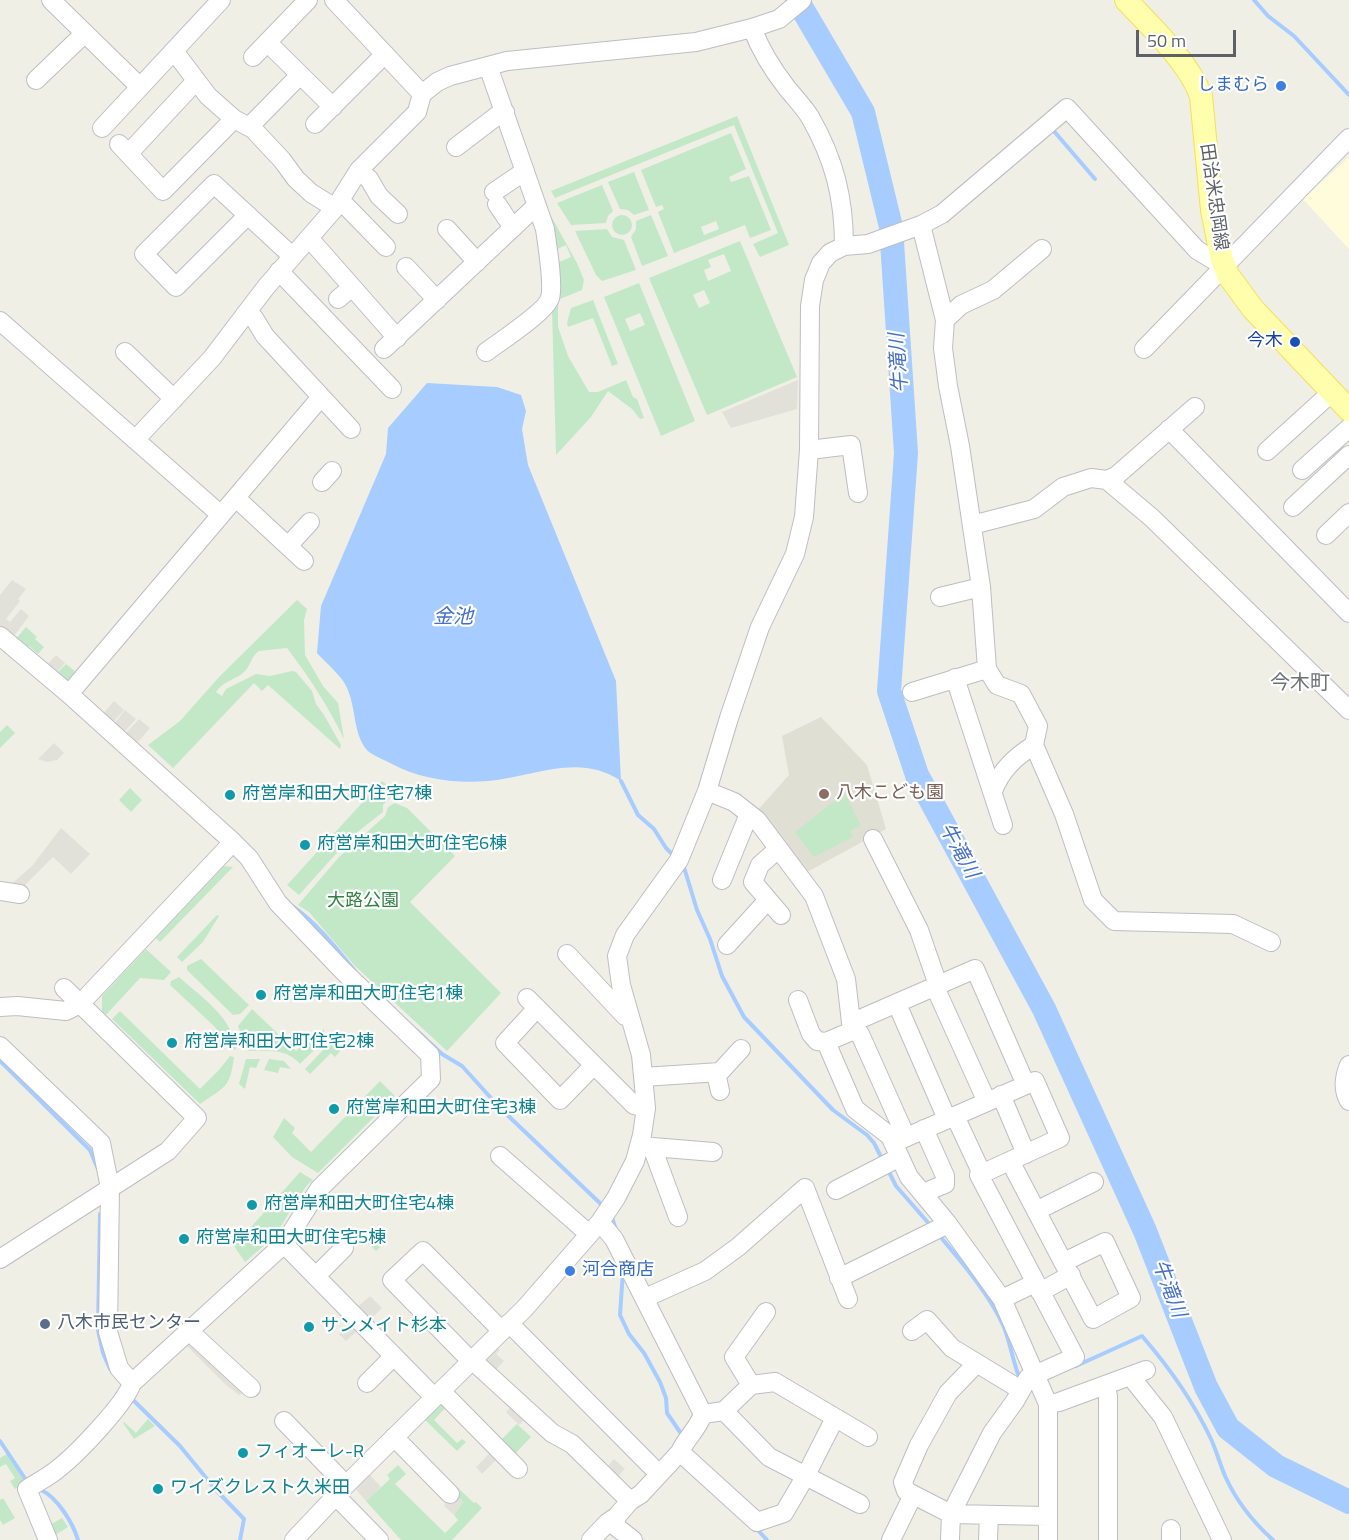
<!DOCTYPE html>
<meta charset="utf-8">
<style>
body{margin:0}
#map{position:relative;width:1349px;height:1540px;overflow:hidden;background:#f0efe6;font-family:"Titillium Web",sans-serif}
canvas{display:block}
.scale{position:absolute;left:1136px;top:30px;width:100px;height:27px;box-sizing:border-box;border:3px solid #5d6067;border-top:0;padding-left:8px;font-size:18px;line-height:21px;white-space:nowrap;color:#5d6067;-webkit-text-stroke:4px #fff;paint-order:stroke}
</style>
<div id="map">
<canvas width="1349" height="1540"></canvas>
<div class="scale">50 m</div>
</div>
<script>
const c = document.querySelector('canvas').getContext('2d');
c.lineJoin = 'round';
function paint(path, color) { c.fillStyle = color; c.fill(path, 'evenodd'); }
function trace(path, color, width, dash) { c.strokeStyle = color; c.lineWidth = width; c.lineCap = dash ? 'butt' : 'round'; c.setLineDash(dash || []); c.stroke(path); }
function write(font, color, halo, rows, align = 'center') {
  c.font = font + ' "Titillium Web","Noto Sans JP",sans-serif'; c.lineWidth = 4.5; c.setLineDash([]); c.textBaseline = 'middle'; c.strokeStyle = halo; c.fillStyle = color; for (const [text, x, y, turn = 0] of rows) {
    c.save(); c.translate(x, y); c.rotate((+turn || 0) * Math.PI / 180); c.textAlign = isNaN(turn) ? turn : align; if (halo) c.strokeText(text, 0, 0); c.fillText(text, 0, 0); c.restore();
  }
}
const commercial = new Path2D(`
 M1349 157V249L1303 199Z`);
const industrial = new Path2D(`
 M798 380 797 409 731 428 722 412Z
 M12 580 26 589 18 599 20 601 6 619 10 622 21 609 29 616 11 640 0 630V595Z
 M56 655 65 663 55 674 46 666Z
 M114 701 124 710 113 722 103 714Z
 M125 710 136 719 124 732 114 724Z
 M139 719 150 728 137 743 126 733Z
 M54 743 64 753 57 760 47 762 38 759Z
 M61 828 90 854 71 874 53 857 21 889 8 887 32 866Z
 M370 1296 382 1308 368 1322 355 1309Z
 M353 1320 360 1328 346 1341 339 1334Z
 M186 1342 195 1343 246 1392 239 1395 225 1384 185 1344Z
 M495 1346 500 1350 496 1354 504 1361 493 1373 486 1366V1356Z
 M514 1403 528 1416 519 1425 506 1412Z
 M493 1450 499 1457 482 1474 476 1467Z
 M614 1459 625 1469 615 1479 605 1469Z
 M368 1473 381 1487 366 1501 354 1487Z
 M454 1492 463 1502 454 1515 444 1506Z`);
const education = new Path2D(`
 M821 717 867 765 886 829 807 872 756 812 789 775 782 736Z`);
const green = new Path2D(`
 M737 116 789 245 760 257 753 244 778 233 734 125 555 198 551 191Z
 M731 133 746 169 729 177 731 182 749 176 771 230 750 238 745 225 674 253 658 212 664 209 662 205 656 207 641 170ZM716 221 719 229 704 235 701 227Z
 M634 172 649 210 634 215 628 210 620 209 608 182Z
 M602 185 613 211 608 216 606 223 571 225 557 203Z
 M540 196 577 263 584 280 582 290 560 299 558 304V327L568 356 589 392H598L626 380 633 397 637 399 644 418 640 419 632 409 608 391 591 417 556 455 552 309 555 254 559 262 571 257 566 245 553 251Z
 M651 215 668 256 642 266 631 237 636 229V221Z
 M612 225a10 10 0 1 1 20 0a10 10 0 1 1-20 0Z
 M607 229 612 237 624 240 636 270 602 281 596 275 575 231Z
 M740 241 797 377 707 415 649 278ZM724 254 731 271 708 281 704 270 711 267 708 260ZM704 290 710 303 699 308 693 295Z
 M639 283 695 421 661 436 604 297ZM640 313 645 325 630 331 625 319Z
 M593 300 618 364 612 366 593 318 568 327 567 323 571 308Z
 M297 600 307 609 304 620 305 655 323 686 338 703 344 739C328 706 309 677 287 648L259 651C251 656 251 665 245 671 236 680 224 680 216 692L222 696 226 689 256 674 270 676 292 671 296 672 312 691 316 704 324 715 341 745 340 749 268 685 262 691 254 683 173 768 148 745 180 721 219 677Z
 M26 627 37 637 35 639 44 647 38 654 29 646 25 650 14 641Z
 M66 664 76 672 67 682 57 673Z
 M7 725 15 733 0 748V732Z
 M382 781 396 792 383 805V812L351 837 299 895 287 885Z
 M130 788 142 800 131 812 119 800Z
 M845 793 861 826 850 831 853 837 814 857 795 832Z
 M395 803 407 808 455 856 410 902 501 993 447 1051 354 965 309 912 298 905 339 857 385 816 388 807Z
 M224 866 233 867 160 942 156 938Z
 M217 915 219 916 203 942 182 962 177 957Z
 M146 949 171 972 164 980 140 978 106 1015 102 1011V996Z
 M201 959 249 1005 240 1014 233 1015 187 970V966Z
 M179 977C201 997 234 1018 236 1050L228 1046 215 1027 170 985 171 981Z
 M252 1009 296 1051 307 1041 311 1044 324 1029C326 1043 309 1054 300 1064 286 1048 268 1051 249 1051L246 1049 238 1026Z
 M120 1011 200 1089 219 1070 230 1056 234 1057C230 1089 224 1087 200 1104L112 1019Z
 M335 1034 345 1045 335 1057 331 1053 310 1074 305 1069 328 1045 332 1035Z
 M246 1059H260L256 1068 250 1067 245 1089 239 1084Z
 M269 1059 284 1061 291 1069 280 1067 278 1073 264 1070Z
 M380 1081 395 1096 318 1173 292 1157 273 1137 284 1118 295 1128 292 1133 311 1152Z
 M300 1172 313 1180 307 1185 274 1237 245 1262 234 1246Z
 M373 1225 388 1240 376 1251 361 1236Z
 M441 1402 448 1405 434 1420 457 1443 462 1439 466 1442 457 1451 424 1419Z
 M148 1419 155 1426 134 1439 123 1423 124 1422 136 1433Z
 M517 1424 531 1437 513 1456 499 1442Z
 M7 1454 26 1483 15 1489 10 1481 15 1478 6 1464 0 1467V1458Z
 M398 1465 406 1474 395 1484 445 1533 458 1520 454 1515 463 1502 454 1492 458 1488 474 1503 476 1502 482 1508 452 1540H401L366 1501 390 1479 387 1475Z
 M3 1498 15 1518 3 1525 0 1520V1500Z
 M62 1518 68 1527 52 1537 48 1526Z`);
const water = new Path2D(`
 M427 383 497 387 521 395 526 411 522 429 528 465 616 681 621 781C579 752 533 777 488 781 455 784 419 779 390 763 383 759 371 755 366 749 353 732 356 707 347 688 343 677 326 663 317 653L321 606 386 454 388 428Z`);
const stream = new Path2D(`
 M1254 0 1268 16 1294 36 1349 95
 M1053 130 1095 179
 M621 781 638 815 654 829 666 848 674 856
 M683 864 697 910 710 939 722 976 744 1017 833 1110 867 1135 874 1143 882 1159
 M292 906C317 923 336 948 355 971
 M416 1030 442 1054 462 1066 501 1109 603 1206
 M0 1061 90 1150 97 1167
 M888 1170 896 1186 931 1226
 M100 1214 98 1330 103 1353 110 1369
 M611 1214 616 1230
 M939 1235C960 1260 990 1295 1003 1325 1010 1341 1012 1358 1018 1374
 M623 1271 620 1315 629 1334 644 1353 660 1382 666 1398 667 1413 682 1435
 M1076 1366 1142 1336C1168 1366 1194 1403 1211 1439 1217 1452 1220 1465 1226 1478 1237 1502 1253 1522 1273 1540
 M130 1397 180 1446 216 1490 244 1519 240 1540
 M0 1441 28 1483
 M41 1490C57 1497 73 1523 78 1540
 M755 1527 767 1540`);
const river = new Path2D(`
 M797 0 863 112 891 227 906 453 889 691 917 775 1044 1009 1145 1231 1206 1387 1228 1428 1276 1466 1349 1502`);
const minor = new Path2D(`
 M51 0 140 87
 M334 0 422 94
 M752 28C761 51 772 69 787 88 795 98 804 107 810 117 834 159 844 197 844 246
 M267 42 333 107
 M174 51 208 96 234 119 253 129 282 160 296 179 311 193 335 208
 M253 57 308 0
 M36 80 85 33
 M315 124 385 54
 M249 127 300 75
 M102 128 221 0
 M119 144 163 191 234 119
 M456 147 498 115 505 112
 M128 154 196 81
 M359 170 369 179 379 196 398 214
 M494 192 525 171
 M339 202 346 206 386 247
 M497 204 513 228
 M248 215 176 287 144 254 214 184 292 256
 M921 225 945 320
 M447 229 477 262
 M309 238 397 338
 M1042 249 993 290 961 305 945 320 943 348 948 386 960 446 981 587 987 669 997 685 1021 694 1038 726 1034 745 1064 814 1093 900 1114 921 1233 924 1271 942
 M406 267 437 300
 M279 271 392 389
 M338 299 352 287
 M245 314 254 318 265 336 351 429
 M0 321 221 515
 M384 349 536 206
 M1144 349 1349 138
 M125 352 174 399
 M486 352C499 342 546 312 550 298 554 285 547 244 545 229L488 66
 M1169 429 1349 613
 M135 440 212 358 266 287 335 208 359 170 417 112 422 94 437 82 450 76 507 61 696 42 752 28 779 19 802 0
 M809 450 851 445 858 493
 M1267 451 1332 392
 M1302 470 1349 428
 M1107 480 1116 476 1195 407
 M322 482 332 471
 M236 498 304 561
 M1293 507 1349 455
 M972 525 1034 509 1063 487 1091 478 1107 480 1152 518 1349 710
 M1326 535 1349 513
 M288 546 310 522
 M940 597 981 587
 M0 636 69 694 233 842 249 858 278 903 343 971 430 1055 431 1079 319 1189 284 1244 132 1383 119 1368 108 1332 110 1188 101 1143 0 1046
 M955 678 1003 825
 M912 692 987 669
 M69 694 321 397
 M707 791 734 802 757 820 814 896 846 979 852 1031
 M993 791C1001 770 1015 757 1034 745
 M873 839 919 930 938 985
 M778 849 760 865 753 882 781 915
 M722 880 749 814
 M0 891 20 894
 M727 945 767 901
 M567 954 625 1016 630 1017
 M935 987 987 1102
 M527 998 634 1105 646 1108
 M798 1000 811 1034 817 1041 826 1042 852 1031 860 1034 906 1137
 M897 1004 947 1119
 M0 1007 17 1006 66 1011 80 1004 233 842
 M537 1008 505 1043 560 1100 594 1065
 M851 1023 975 969 1026 1085
 M826 1042 855 1109 890 1136 909 1177 948 1224 1002 1299 1048 1404V1540
 M1349 1065C1344 1077 1342 1089 1349 1101
 M716 1073 720 1091
 M643 1077 720 1072 741 1049
 M1001 1095 1026 1154
 M955 1116 982 1174
 M893 1143 1035 1081 1060 1138 979 1175 1075 1357 1028 1378 1015 1401 992 1433 951 1514 950 1540
 M641 1146 713 1152
 M652 1147 678 1217
 M500 1156 589 1234
 M1010 1161 1093 1319 1131 1298 1105 1242 1064 1262
 M836 1190 900 1157
 M923 1193 945 1184V1176L924 1129
 M1036 1211 1094 1182
 M600 1222 614 1239 703 1414C698 1429 686 1438 680 1452
 M284 1244 434 1397
 M0 1259 168 1151 197 1118 64 988
 M316 1276 344 1248
 M839 1278 948 1224
 M1040 1292 1071 1275
 M645 1298 705 1271 738 1247 805 1188 848 1299
 M1002 1299 1035 1283
 M509 1323 659 1474
 M189 1331 251 1388
 M912 1331 927 1320 952 1348 1021 1390
 M472 1360 552 1433 572 1444 630 1501
 M471 1361 392 1280 423 1251 502 1331
 M977 1363 948 1393 919 1445 903 1482 906 1491 951 1514 1047 1516
 M1131 1377 1163 1417 1222 1540
 M367 1383 394 1356
 M751 1385 734 1357 766 1312
 M1105 1386 1108 1396V1540
 M441 1391 518 1469
 M1048 1404 1059 1402 1146 1370
 M724 1411 751 1385 775 1382 868 1437
 M703 1414 724 1411 769 1457 860 1504
 M284 1421 346 1485
 M394 1437 450 1494
 M336 1496 379 1540
 M617 1516 615 1526 633 1540
 M1171 1529V1540
 M48 1540 27 1489C38 1482 50 1476 59 1468 77 1454 126 1403 132 1383
 M294 1540 346 1485 525 1308 600 1222 616 1198 635 1161 642 1135 646 1108 641 1055 621 985 617 956 625 935 679 860 707 791 729 718 760 627 795 554 804 517 809 450 810 306 814 280 821 263 830 253 844 246 868 244 921 225 942 214 1067 108 1197 250 1225 267
 M591 1540 607 1523 617 1516 630 1501 641 1494 680 1452 757 1522 784 1513 805 1477 835 1418
 M891 1540 913 1495
 M988 1540 989 1515`);
const major = new Path2D(`
 M1126 0C1151 27 1189 62 1201 96L1212 210 1222 260 1228 275 1253 309 1349 410`);
const markers = [
 [1281,86,6,"#3f7fe0"],
 [1295,342,6,"#1a4fb4"],
 [824,794,6,"#8d6e63"],
 [230,795,6,"#0f9aa8"],
 [305,845,6,"#0f9aa8"],
 [261,995,6,"#0f9aa8"],
 [172,1043,6,"#0f9aa8"],
 [334,1109,6,"#0f9aa8"],
 [252,1205,6,"#0f9aa8"],
 [184,1239,6,"#0f9aa8"],
 [570,1271,6,"#3f7fe0"],
 [45,1324,6,"#5c6f8a"],
 [309,1327,6,"#0f9aa8"],
 [243,1453,6,"#0f9aa8"],
 [158,1489,6,"#0f9aa8"]
];
const shopNames = [
 ["しまむら",1269,86],
 ["河合商店",582,1271,"left"]
];
const streetNames = [
 ["田治米忠岡線",1213,197,82]
];
const transitNames = [
 ["今木",1283,342]
];
const educationNames = [
 ["八木こども園",836,794]
];
const cultureNames = [
 ["府営岸和田大町住宅7棟",242,795],
 ["府営岸和田大町住宅6棟",317,845],
 ["府営岸和田大町住宅1棟",273,995],
 ["府営岸和田大町住宅2棟",184,1043],
 ["府営岸和田大町住宅3棟",346,1109],
 ["府営岸和田大町住宅4棟",264,1205],
 ["府営岸和田大町住宅5棟",196,1239],
 ["サンメイト杉本",321,1327],
 ["フィオーレ-R",255,1453],
 ["ワイズクレスト久米田",170,1489]
];
const parkNames = [
 ["大路公園",363,902]
];
const serviceNames = [
 ["八木市民センター",57,1324]
];
const waterNames = [
 ["牛滝川",900,363,-94],
 ["金池",453,618],
 ["牛滝川",958,851,61],
 ["牛滝川",1168,1289,69]
];
const neighbourhoodNames = [
 ["今木町",1300,684]
];
paint(commercial, '#fffcdc');
paint(industrial, '#e1e1da');
paint(education, '#e0dfd4');
paint(green, '#c2e8c8');
paint(water, '#a7ccff');
trace(stream, '#a7ccff', 4);
trace(river, '#a7ccff', 24);
trace(minor, '#bdbec5', 20);
trace(major, '#f5e05a', 24);
trace(minor, '#fff', 18);
trace(major, '#fffeac', 22);
for (const [x, y, r, color] of markers) { const dot = new Path2D(); dot.arc(x, y, r, 0, 2 * Math.PI); c.fillStyle = color; c.fill(dot); trace(dot, '#fff', 2); }
write('18px', '#366cbe', '#fff', shopNames, 'right');
write('18px', '#5d6067', '#fff', streetNames);
write('18px', '#164399', '#fff', transitNames, 'right');
write('18px', '#785e54', '#fff', educationNames, 'left');
write('18px', '#0d838f', '#fff', cultureNames, 'left');
write('18px', '#328142', '#fff', parkNames);
write('18px', '#4e5e75', '#fff', serviceNames, 'left');
write('italic 20px', '#4571c7', '#fff', waterNames);
write('20px', '#6e7279', '#fff', neighbourhoodNames);
</script>
